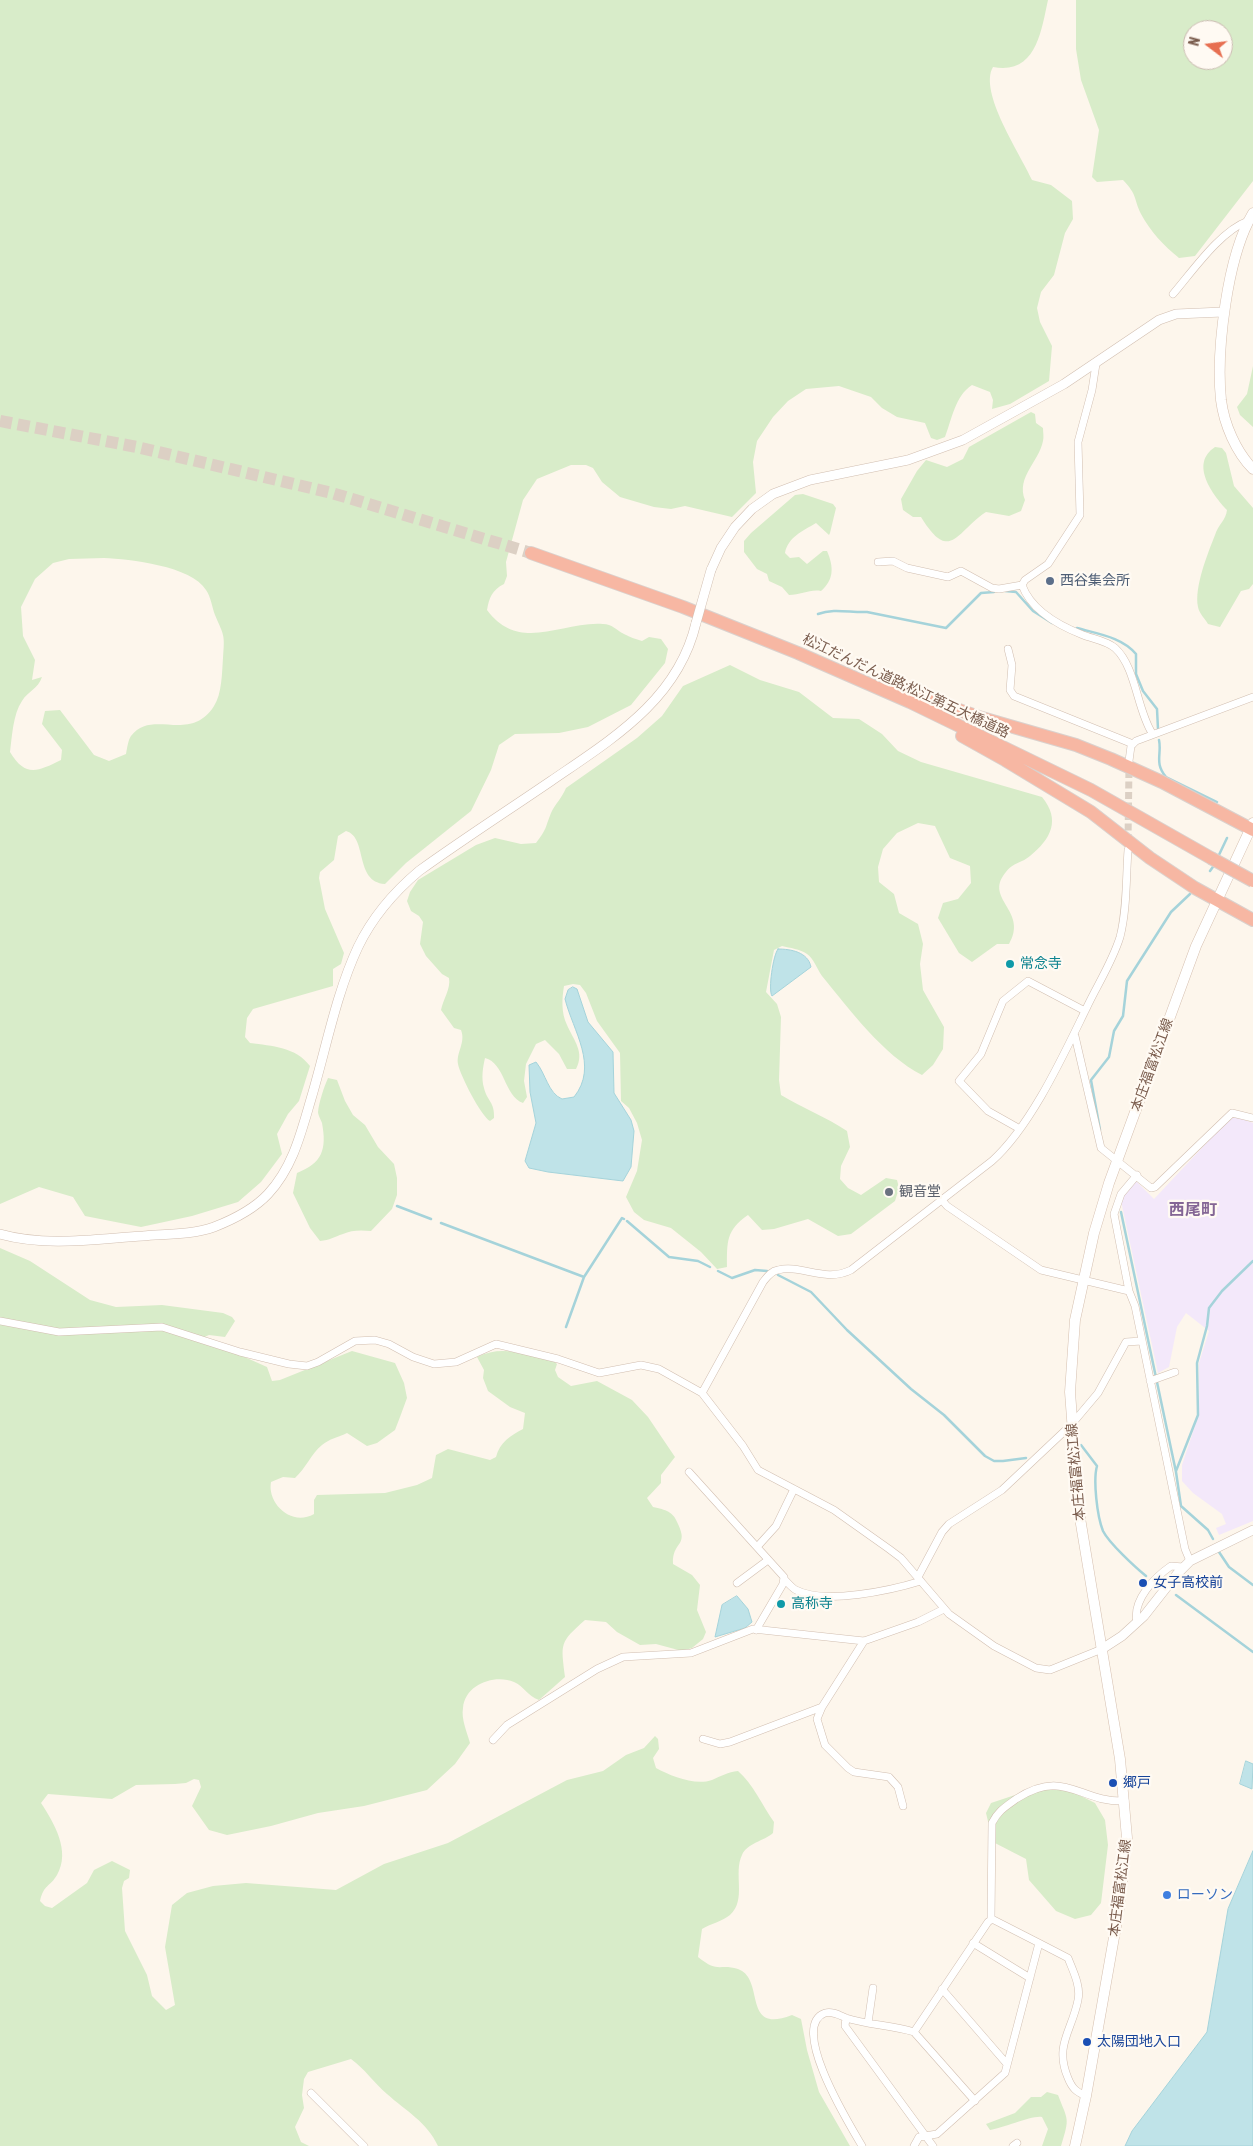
<!DOCTYPE html>
<meta charset="utf-8">
<style>
body{margin:0}
#map{position:relative;width:1253px;height:2146px;overflow:hidden;background:#fdf6ec;font-family:"Asap Condensed",sans-serif}
canvas{display:block}
.north{position:absolute;left:1183px;top:20px;width:50px;height:50px;box-sizing:border-box;background:#fffaf3;border:1px solid #cabbb1;border-radius:50%;rotate:285deg;font-size:14px;font-weight:700;line-height:20px;text-align:center;color:#7a5c4d}
.north::after{content:'';display:block;margin:auto;width:18px;height:22px;background:#e76f51;clip-path:polygon(50% 0,100% 100%,50% 72%,0 100%)}
</style>
<div id="map">
<canvas width="1253" height="2146"></canvas>
<div class="north">N</div>
</div>
<script>
const c = document.querySelector('canvas').getContext('2d');
c.lineJoin = 'round';
function paint(path, color) { c.fillStyle = color; c.fill(path, 'evenodd'); }
function trace(path, color, width, dash) { c.strokeStyle = color; c.lineWidth = width; c.lineCap = dash ? 'butt' : 'round'; c.setLineDash(dash || []); c.stroke(path); }
function write(font, color, halo, rows, align = 'center') {
  c.font = font + ' "Asap Condensed","Noto Sans JP",sans-serif'; c.lineWidth = 4.5; c.setLineDash([]); c.textBaseline = 'middle'; c.strokeStyle = halo; c.fillStyle = color; for (const [text, x, y, turn = 0] of rows) {
    c.save(); c.translate(x, y); c.rotate((+turn || 0) * Math.PI / 180); c.textAlign = isNaN(turn) ? turn : align; if (halo) c.strokeText(text, 0, 0); c.fillText(text, 0, 0); c.restore();
  }
}
const education = new Path2D(`
 M1237 1117 1253 1123V1521L1219 1535 1216 1528 1226 1524 1222 1514 1193 1493 1182 1481V1465L1199 1414V1363L1209 1331 1186 1313 1177 1327 1169 1367 1158 1373 1121 1201 1124 1193 1136 1181 1154 1199 1229 1119Z`);
const green = new Path2D(`
 M0 0H1048C1041 32 1036 75 993 67 978 92 1021 155 1032 180L1051 185 1072 201 1073 219 1065 233 1054 275 1041 292 1037 308 1040 322 1052 346 1049 381 1010 404 992 409 993 400 990 392 972 385C955 396 952 419 945 437L937 440 931 438 925 423 897 417 882 408 871 397 839 386 806 389 788 401 773 417 757 441 753 462 756 493 732 517 685 506 671 509 654 507 620 497 602 482 593 468 586 465H571L537 479 523 500 506 562 507 576 504 584C492 590 489 598 487 610 520 654 561 621 603 624 612 624 616 630 624 634 629 637 636 639 642 641L649 637 661 639 668 649 665 663 631 705 588 727 559 733 515 734 499 745 491 770 471 811 406 863 385 884C354 882 368 837 346 831L338 836 334 860 320 872 319 878 325 909 344 953 341 964 333 969V986L253 1009 247 1018 245 1037 250 1043C272 1046 296 1047 310 1066L299 1101 288 1114 277 1134 282 1154 261 1182 238 1202 192 1216 141 1227 85 1216 73 1197 39 1187 0 1204ZM104 558C129 559 192 566 206 590 211 597 212 607 215 615 224 636 225 634 223 658 222 672 222 694 214 706 190 744 152 708 131 736 128 740 127 749 126 754L109 761 94 755 60 710 45 711 42 724 62 750 61 760C37 772 25 777 10 752 12 737 13 714 22 701 28 691 38 689 42 677L32 680 35 660 23 636 21 607 35 579 53 563 69 559Z
 M1076 0H1253V181L1195 256 1179 258C1164 246 1150 231 1141 214 1133 197 1138 196 1123 180L1097 182 1092 177 1099 130 1081 80 1076 49ZM1193 30H1223V60H1193Z
 M1253 366V427L1240 415 1237 407 1247 394Z
 M1031 412 1035 414 1036 423 1043 428C1043 432 1044 437 1043 441 1039 462 1016 477 1025 500L1021 511 1009 516 986 512C956 532 950 564 921 517H913L903 510 901 499 917 471 926 460 947 467 963 459 969 447Z
 M1215 447 1222 448 1226 453 1234 486 1253 508V584L1249 589 1241 591 1220 627 1208 624C1205 619 1199 613 1198 607 1194 587 1208 553 1215 535 1218 525 1226 520 1227 510 1213 495 1189 464 1215 447Z
 M803 494 833 504 836 508 830 533 829 535 816 523C803 531 788 537 785 553L790 558 799 557 807 564 823 551H827C834 567 834 580 821 591 810 589 801 595 789 595L782 587 769 581 767 574 757 569 744 552V541L751 533 795 495Z
 M730 665 760 680 799 692 833 718 859 719 882 734 898 751 921 762 1042 797C1061 820 1051 839 1030 856 1019 865 1013 861 1003 876 987 900 1028 912 1009 944H997L972 962 959 953 938 918 943 903 958 899 971 883 970 866 950 858 935 826 918 823 897 833 883 849 878 867 879 882 894 894 899 913 918 924 923 944 920 964 923 990 944 1027 943 1049 933 1065 922 1075C883 1055 850 1010 822 976 817 969 814 959 807 954 800 949 790 948 782 946L774 950 766 992 777 1004 781 1017 779 1080 781 1095C803 1108 826 1117 847 1131L850 1147 841 1166 840 1179 848 1188 861 1195 886 1178 897 1180 899 1188 895 1201 851 1234 838 1236 808 1219 774 1229 762 1230 748 1215C726 1230 727 1242 727 1267L717 1269 701 1252 671 1228 644 1220 634 1212 626 1197 637 1171 642 1140 637 1123 629 1108 621 1101 620 1053 597 1021 586 993 580 985 573 984 564 986C562 998 561 1013 567 1025 574 1041 585 1052 576 1069H567L559 1054 545 1040 536 1044 526 1064 524 1081 527 1097 523 1103C504 1096 505 1063 485 1058 483 1067 481 1078 484 1088 487 1101 495 1102 494 1118L490 1121C481 1116 460 1075 458 1064 456 1052 466 1043 461 1030L454 1028 441 1010C443 999 451 989 449 978L442 974 426 956 420 944 423 922 419 916 411 911 407 901 410 892 418 880 476 845 495 838 521 844 536 843C547 829 545 828 551 813 555 804 562 798 566 788L637 738 662 716 683 686Z
 M328 1078 337 1080 345 1101 353 1115 365 1125 378 1147 394 1164 397 1178V1195L392 1209 371 1231C361 1230 351 1230 343 1234 334 1237 330 1240 320 1241L310 1228 293 1193 297 1173C322 1163 327 1150 322 1123 321 1120 318 1115 318 1112 319 1102 324 1087 328 1078Z
 M0 1248 30 1261 90 1300 116 1307 162 1305 223 1313 232 1317 235 1321 225 1337 209 1335 202 1338 267 1367 272 1381 280 1380 352 1351 395 1363 404 1383 407 1398 400 1417 395 1430 377 1443 367 1446 347 1433C339 1437 329 1439 322 1445 311 1454 306 1468 295 1478L283 1477 271 1482C267 1503 291 1527 314 1514V1500L317 1495 385 1493 417 1485 432 1478 436 1455 448 1449 490 1460 496 1457C500 1442 510 1436 523 1429L525 1413 510 1407 488 1391 483 1378 484 1370 477 1357C502 1344 528 1355 554 1361L557 1364 555 1370 558 1377 571 1386 597 1381 632 1400 648 1417 675 1457 661 1475V1483L647 1498 653 1507C666 1510 673 1511 678 1524 689 1547 672 1541 673 1564L692 1575 700 1585 697 1610 706 1632 703 1639 692 1648 682 1651 656 1644 640 1645 617 1632 606 1622 585 1620C559 1643 561 1643 565 1677L539 1700C527 1696 524 1686 514 1682 495 1674 465 1684 463 1708 461 1719 467 1732 470 1743L455 1764 427 1790 364 1806 318 1813 271 1826 227 1835 209 1830 192 1806 201 1787 199 1780 194 1779 186 1783 175 1784 136 1785 112 1799 48 1794 41 1803C54 1823 71 1851 57 1875 50 1887 44 1884 40 1901L45 1906 52 1908 87 1883 94 1870 112 1861 130 1870 129 1878 124 1881 122 1888 125 1931 147 1975 152 1996 166 2010 175 2005 165 1947 172 1905 187 1893 213 1886 246 1883 336 1890 384 1864 448 1843 567 1780 603 1771 626 1755 644 1748 655 1736 658 1739 659 1749 653 1758 656 1768C671 1776 695 1786 712 1780 721 1776 728 1772 738 1771 753 1784 762 1805 774 1822L773 1833C764 1841 747 1843 742 1855 733 1873 747 1900 730 1915 723 1921 710 1924 702 1929L698 1957C719 1974 719 1963 738 1969 766 1979 741 2035 792 2015L801 2019 807 2050 819 2092 850 2146H438C427 2122 406 2111 387 2094 374 2083 365 2069 351 2059L308 2072 304 2079 302 2095 304 2108 295 2127 301 2142 309 2146H0Z
 M1030 1790H1069L1095 1803 1105 1820 1108 1845 1101 1903 1091 1915 1075 1919 1056 1911 1029 1880 1026 1859 993 1842 986 1813 991 1803Z
 M1047 2092 1058 2095C1068 2121 1070 2117 1061 2146H1042L1048 2129 1042 2117C1032 2115 1004 2128 990 2130L986 2124 1015 2113 1031 2097H1041Z`);
const water = new Path2D(`
 M778 949C791 949 808 952 811 967L772 996C768 990 773 955 778 949Z
 M573 987 577 989 588 1022 613 1052 614 1093 631 1120 634 1131 631 1167 623 1181 548 1172 529 1168 525 1161 536 1123 530 1092 529 1065 536 1062C546 1074 548 1093 562 1099L574 1097C599 1066 573 1031 565 999L568 990Z
 M737 1596 748 1609 752 1622 745 1628 715 1637 722 1605Z
 M1246 1761 1253 1764 1252 1789 1240 1784Z
 M1253 1851V2146H1125L1132 2131 1207 2032 1228 1909Z`);
const stream = new Path2D(`
 M1005 591 1016 592 1033 611 1052 623
 M818 614C834 608 851 613 867 612L946 628 981 593 994 592
 M1077 628C1098 634 1122 637 1136 654V674L1143 691 1157 709 1158 729
 M1159 740C1162 754 1154 763 1166 777L1217 802
 M1218 857 1227 838
 M1210 871 1215 864
 M1100 1130 1091 1080 1109 1057 1114 1031 1123 1016 1127 981 1171 912 1190 894
 M397 1206 431 1219
 M1121 1212 1176 1472 1181 1506 1208 1530 1213 1539
 M627 1221 669 1257 698 1261 710 1267
 M441 1223 584 1277 622 1218 624 1219
 M718 1271 732 1278 755 1270 767 1271
 M778 1275 811 1292 847 1330 911 1389 944 1415 985 1456 994 1461H1003L1026 1458
 M566 1327 584 1277
 M1081 1445 1097 1466C1093 1480 1097 1516 1103 1531 1109 1543 1135 1567 1146 1576
 M1176 1471 1198 1415 1197 1363 1207 1326 1209 1308 1222 1291 1253 1261
 M1219 1552 1229 1567 1253 1585
 M1176 1595 1253 1652`);
const minorTunnel = new Path2D(`
 M1128 841 1129 766`);
const motorwayTunnel = new Path2D(`
 M0 421 137 447 332 493 531 553`);
const minor = new Path2D(`
 M1173 294C1192 272 1220 231 1248 221
 M1096 364 1092 390 1078 442 1080 515 1048 564 1025 580 1022 585C1031 610 1060 626 1083 635 1094 639 1107 641 1115 648 1136 667 1137 710 1152 733
 M878 562 893 561 907 568 948 577 961 571 992 588 999 589 1022 585
 M1008 649 1012 665 1010 690 1014 696 1133 744
 M1129 761 1131 746 1136 741 1253 697
 M1075 1036 1101 1148 1151 1188 1155 1187 1232 1113 1253 1118
 M1020 1129 988 1111 959 1081 981 1054 1003 1001 1028 981 1085 1011
 M942 1200 947 1206 1041 1270 1129 1291 1135 1306 1185 1549 1190 1561
 M1129 1291 1114 1214 1121 1194 1137 1175
 M0 1321 59 1332 162 1327 240 1352 289 1364 307 1366 318 1362 355 1341 375 1340 389 1344 413 1357 434 1364 456 1362 496 1344 558 1359 599 1373 641 1365 659 1369 702 1393 743 1446 758 1470 834 1510 889 1549 901 1558 949 1614 994 1646 1036 1668 1050 1670 1102 1649
 M1150 1381 1175 1372
 M702 1393 763 1282C767 1277 771 1271 778 1270 801 1264 825 1283 851 1270L992 1161C1031 1126 1063 1056 1086 1009 1097 985 1112 963 1120 937 1127 910 1126 878 1128 850
 M689 1472 784 1577 783 1584 756 1630
 M757 1547 776 1526 794 1489
 M918 1577 942 1532 949 1524 1002 1490 1071 1425 1098 1393 1126 1342 1142 1341
 M785 1580C788 1583 792 1588 796 1590 825 1605 892 1590 921 1581
 M737 1583 768 1560
 M1137 1622C1132 1600 1155 1577 1171 1566L1183 1567
 M864 1641 822 1707 817 1719 825 1745 848 1768 854 1772 889 1777 898 1787 903 1806
 M703 1739 720 1744 730 1742 822 1707
 M493 1740 507 1725 597 1669 623 1657 691 1653 753 1629 864 1641 918 1622 944 1609
 M991 1919 992 1823C998 1811 1005 1807 1016 1799 1065 1767 1079 1803 1125 1801
 M973 1943 1030 1978
 M1039 1943 1068 1958C1073 1971 1081 1986 1078 2000 1072 2031 1054 2045 1068 2078 1072 2088 1076 2092 1086 2096
 M942 1989 1007 2064
 M846 2018 845 2026 933 2146
 M868 2023 873 1988
 M914 2032 975 2101
 M311 2093 364 2146
 M862 2146C851 2127 788 2026 825 2013 832 2011 839 2015 846 2018 868 2025 891 2025 914 2032L988 1922 992 1919 1039 1943 1005 2073 937 2134 919 2137 914 2146
 M1013 2146 1017 2143`);
const tertiary = new Path2D(`
 M711 570 721 548 735 527 752 509 773 494 810 480 908 460 963 440 1064 384 1159 320 1176 314 1223 312
 M0 1234C46 1247 96 1239 143 1236 165 1234 192 1235 214 1227 232 1220 254 1209 268 1194 293 1167 301 1133 311 1099 326 1049 336 994 358 947 372 918 394 892 419 871 462 840 507 811 551 781 612 739 678 700 696 623
 M1102 1649 1122 1636 1144 1616 1177 1574 1190 1561 1253 1530`);
const secondary = new Path2D(`
 M1253 213C1227 256 1216 351 1221 400 1224 424 1236 452 1253 469
 M1075 2146 1086 2096 1119 1909 1127 1838 1120 1759 1079 1512 1070 1392 1075 1320 1094 1233 1109 1183 1196 946 1253 823`);
const motorway = new Path2D(`
 M531 553 683 607 798 653 910 702 1091 790 1211 858
 M894 687 982 718 1076 745 1111 759 1162 782 1253 830
 M962 736 1005 760 1091 812 1150 858 1195 888 1253 920`);
const tertiaryBridge = new Path2D(`
 M696 623 711 570`);
const motorwayBridge = new Path2D(`
 M1211 858 1253 881`);
const markers = [
 [1050,581,5,"#5c6f8a"],
 [1010,964,5,"#0f9aa8"],
 [889,1192,5,"#6b7280"],
 [1143,1583,5,"#1a4fb4"],
 [781,1604,5,"#0f9aa8"],
 [1113,1783,5,"#1a4fb4"],
 [1167,1895,5,"#3f7fe0"],
 [1087,2042,5,"#1a4fb4"]
];
const serviceNames = [
 ["西谷集会所",1060,581]
];
const streetNames = [
 ["松江だんだん道路;松江第五大橋道路",906,686,25],
 ["本庄福富松江線",1152,1065,-70],
 ["本庄福富松江線",1076,1472,-95],
 ["本庄福富松江線",1120,1888,-83]
];
const cultureNames = [
 ["常念寺",1020,964],
 ["高称寺",791,1604]
];
const worshipNames = [
 ["観音堂",899,1192]
];
const transitNames = [
 ["女子高校前",1153,1583],
 ["郷戸",1123,1783],
 ["太陽団地入口",1097,2042]
];
const shopNames = [
 ["ローソン",1177,1895]
];
const quarterNames = [
 ["西尾町",1193,1210]
];
paint(education, '#f3e8fa');
paint(green, '#d8ecc9');
paint(water, '#bfe3e8');
trace(water, '#a5d3da', 1);
trace(stream, '#a5d3da', 2.5);
trace(minorTunnel, '#dcd0c4', 7, [7, 3.5]);
trace(motorwayTunnel, '#dcd0c4', 12, [12, 6]);
trace(minor, '#d1beb0', 8);
trace(tertiary, '#d1beb0', 10);
trace(secondary, '#d6c0b0', 11);
trace(motorway, '#dad1cd', 14);
trace(minor, '#fff', 7);
trace(tertiary, '#fff', 9);
trace(secondary, '#fff', 10);
trace(motorway, '#f7b7a3', 12);
trace(tertiaryBridge, '#d1beb0', 10, []);
trace(motorwayBridge, '#dad1cd', 14, []);
trace(tertiaryBridge, '#fff', 9);
trace(motorwayBridge, '#f7b7a3', 12);
for (const [x, y, r, color] of markers) { const dot = new Path2D(); dot.arc(x, y, r, 0, 2 * Math.PI); c.fillStyle = color; c.fill(dot); trace(dot, '#fffaf3', 2); }
write('14px', '#4e5e75', '#fffaf3', serviceNames, 'left');
write('14px', '#7a5c4d', '#fffaf3', streetNames);
write('14px', '#0d838f', '#fffaf3', cultureNames, 'left');
write('14px', '#5b616d', '#fffaf3', worshipNames, 'left');
write('14px', '#164399', '#fffaf3', transitNames, 'left');
write('14px', '#366cbe', '#fffaf3', shopNames, 'left');
write('bold 16px', '#846695', '#fffaf3', quarterNames);
</script>
